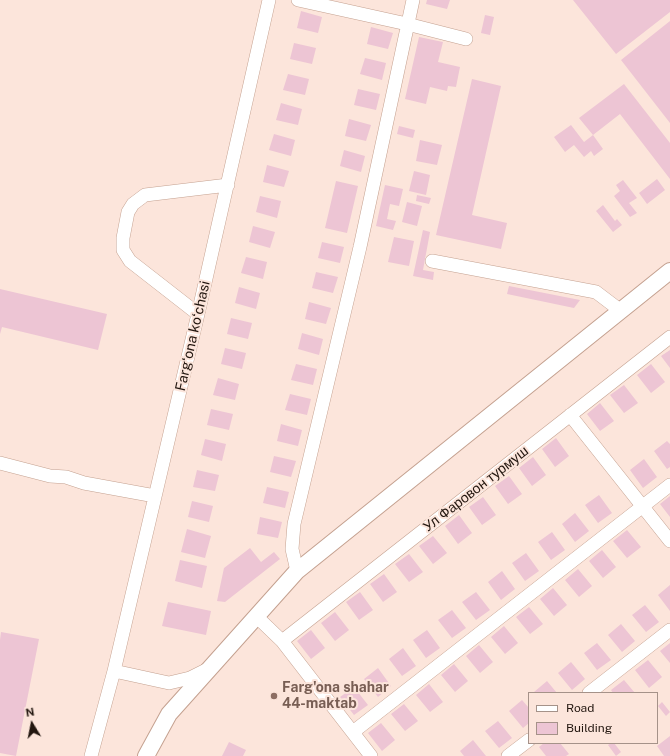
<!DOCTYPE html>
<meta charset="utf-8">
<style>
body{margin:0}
#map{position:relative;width:670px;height:756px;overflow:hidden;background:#fce5db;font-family:"Public Sans",sans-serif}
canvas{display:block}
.legend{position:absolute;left:528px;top:692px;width:130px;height:52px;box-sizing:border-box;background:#fce5db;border:1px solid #a59289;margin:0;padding:5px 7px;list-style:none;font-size:12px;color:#22160f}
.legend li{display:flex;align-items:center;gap:8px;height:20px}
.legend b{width:20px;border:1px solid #a59289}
.north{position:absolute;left:12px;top:704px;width:40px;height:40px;-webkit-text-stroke:3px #fce5db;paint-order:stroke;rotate:350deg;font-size:11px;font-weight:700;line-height:16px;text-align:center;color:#22160f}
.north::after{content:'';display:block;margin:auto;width:14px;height:18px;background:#22160f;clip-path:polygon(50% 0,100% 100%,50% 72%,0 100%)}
</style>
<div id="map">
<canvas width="670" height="756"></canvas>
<ul class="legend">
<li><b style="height:5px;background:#fff"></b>Road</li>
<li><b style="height:11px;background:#edc5d4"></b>Building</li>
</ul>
<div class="north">N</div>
</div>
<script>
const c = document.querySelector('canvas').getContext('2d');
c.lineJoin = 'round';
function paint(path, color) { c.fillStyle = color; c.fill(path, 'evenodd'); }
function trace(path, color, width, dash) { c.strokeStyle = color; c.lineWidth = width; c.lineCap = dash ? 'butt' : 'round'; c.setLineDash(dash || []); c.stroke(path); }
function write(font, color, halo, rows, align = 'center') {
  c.font = font + ' "Public Sans",sans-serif'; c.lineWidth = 4; c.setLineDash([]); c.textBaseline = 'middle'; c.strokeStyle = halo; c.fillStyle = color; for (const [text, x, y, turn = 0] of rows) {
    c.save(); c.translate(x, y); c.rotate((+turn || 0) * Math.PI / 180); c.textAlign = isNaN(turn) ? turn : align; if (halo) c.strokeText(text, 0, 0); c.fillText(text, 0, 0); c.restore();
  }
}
const building = new Path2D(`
 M427 0H450L447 9 426 4Z
 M573 0H670V12L616 54Z
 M301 11 322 17 318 33 297 28Z
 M485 15 494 17 490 35 481 33Z
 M670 21V123L621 60Z
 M371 27 393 33 388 49 367 44Z
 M419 37 443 42 438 62 460 67 456 87 448 86 447 91 430 87 426 104 405 99Z
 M294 43 316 48 312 64 290 59Z
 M365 58 386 63 382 80 360 74Z
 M288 74 309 79 305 95 283 90Z
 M472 79 501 86 472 215 507 223 501 249 436 235Z
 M624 84 670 143V179L620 114 593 135 579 118Z
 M358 89 380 94 376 110 354 105Z
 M281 103 302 109 298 125 276 120Z
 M349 119 371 125 366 141 345 136Z
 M571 125 584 142 593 135 603 149 594 156 591 151 584 157 574 145 565 152 554 137Z
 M399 126 415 130 413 138 397 134Z
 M274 134 295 140 291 156 269 150Z
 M420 140 442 145 437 165 416 161Z
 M344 150 365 156 361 172 340 166Z
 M267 165 289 171 284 187 263 182Z
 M414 171 430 175 426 195 409 191Z
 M657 179 665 190 647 204 639 193Z
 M623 180 637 198 629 203 637 213 630 217 614 196 620 191 616 185Z
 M336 181 358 186 347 233 325 228Z
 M385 185 403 189 399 206 390 204 387 219 396 221 393 230 376 226Z
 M417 195 431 198 429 204 416 201Z
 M260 196 281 201 277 218 256 212Z
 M407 202 422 206 417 226 402 222Z
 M603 205 615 221 617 219 622 225 613 232 596 211Z
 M253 226 275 232 270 248 249 242Z
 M423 230 430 232 423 270 434 272 433 280 413 276Z
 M394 237 414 241 409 266 388 262Z
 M322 242 344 247 340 263 318 258Z
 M246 257 267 262 263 279 241 273Z
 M316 272 338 277 333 293 312 288Z
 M509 286 580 300 574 308 507 294Z
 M239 287 260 293 256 309 235 303Z
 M0 289 107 314 98 350 2 327 0 334Z
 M309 302 331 308 326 324 305 319Z
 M231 318 252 323 248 339 227 334Z
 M302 333 323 339 319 355 298 349Z
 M225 348 246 353 242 369 221 364Z
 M670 350V368L661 356Z
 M296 364 317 369 313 385 291 380Z
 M651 364 665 382 651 393 637 375Z
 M218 378 239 384 235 400 213 395Z
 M624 385 638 403 624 413 610 395Z
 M290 394 311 399 307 415 285 410Z
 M600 403 614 421 600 431 587 414Z
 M211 409 233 414 229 430 207 425Z
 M281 424 302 430 298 446 277 441Z
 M556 438 569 456 555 467 542 449Z
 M205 439 226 444 222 461 201 455Z
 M667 441 670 444V467L667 469 654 451Z
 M274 456 296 461 291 477 270 472Z
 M533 457 546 475 532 486 519 468Z
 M644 459 657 477 643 488 630 470Z
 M197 470 219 475 215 491 193 487Z
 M509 476 522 494 508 504 495 486Z
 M267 487 289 492 285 508 263 503Z
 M599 495 612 513 598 523 585 505Z
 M670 496V517L660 504Z
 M483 497 496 515 482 525 469 507Z
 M192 501 213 506 209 522 188 517Z
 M575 513 589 531 575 542 562 524Z
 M459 515 472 533 458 544 445 526Z
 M260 517 282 522 278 538 257 534Z
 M187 529 211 536 205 558 181 552Z
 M627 530 641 547 627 558 613 541Z
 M552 532 565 550 551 560 538 542Z
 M433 536 447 553 433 564 419 546Z
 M250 548 261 562 274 552 280 559 225 602 217 601 224 568Z
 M602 550 616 567 603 578 589 561Z
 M526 553 539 571 525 581 512 563Z
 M409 554 423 572 409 582 395 564Z
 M180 560 207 566 202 588 175 581Z
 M578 569 592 586 579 597 565 580Z
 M502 571 515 589 501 600 488 582Z
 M384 574 397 592 383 602 370 584Z
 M670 585V611L658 595Z
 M553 588 567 605 554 616 540 599Z
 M360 592 373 610 359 620 346 602Z
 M476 592 490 610 476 620 462 602Z
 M168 602 211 611 206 635 162 626Z
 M645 605 659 622 646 632 632 615Z
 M529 607 543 624 530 634 516 617Z
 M452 610 466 628 452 638 438 620Z
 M335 612 349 630 335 641 321 623Z
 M621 624 635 641 622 652 608 635Z
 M504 626 518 643 505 654 491 637Z
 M311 630 325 648 311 659 297 641Z
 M427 630 440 648 426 658 413 640Z
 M1 632 39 639 16 756 0 753V640Z
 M597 643 611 660 597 670 584 653Z
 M670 643V663L660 651Z
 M479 645 493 662 480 673 466 656Z
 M403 648 416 666 402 676 389 659Z
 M648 660 662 677 649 688 635 670Z
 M571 662 585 679 572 690 558 673Z
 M454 664 468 681 455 692 441 675Z
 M378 668 391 686 378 697 364 679Z
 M624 680 635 693H613L611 690Z
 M547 681 557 693H535L534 692Z
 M429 684 443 702 430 712 416 695Z
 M354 687 368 705 354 715 340 697Z
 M522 700 529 708V723L523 728 509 711Z
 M662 702 670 712 666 716 658 706Z
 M404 704 418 721 405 731 391 714Z
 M498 721 512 738 499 748 485 731Z
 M381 723 395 740 382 751 368 733Z
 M670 736V756H664L657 746Z
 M473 740 486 756H464L460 751Z
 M229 742 246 750 243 756H222Z
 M544 743H560L569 754 566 756H546L539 747Z
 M611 743H614L621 752 616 756 608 745Z`);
const minor = new Path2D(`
 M298 0 407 24 466 39
 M432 261 596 292 621 311
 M198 314 130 261 123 250V238L128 212 133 204 145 195 228 185
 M570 415 670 541
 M0 463 50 476 66 477 84 483 155 496
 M297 571 292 549 294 524 360 247 413 0
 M256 616 282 641 371 756
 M282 641 670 337
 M114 671 169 683 190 678 206 670
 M589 693 670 630
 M353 732 670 485
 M91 756 114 671 198 314 269 0
 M508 756 529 740`);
const major = new Path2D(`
 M146 756 169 714 297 571 670 271`);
const markers = [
 [274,696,4,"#8d6e63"]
];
const streetNames = [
 ["Fargʻona koʻchasi",193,336,-77],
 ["Ул Фаровон турмуш",476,489,-38]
];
const educationNames = [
 ["Farg'ona shahar",282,688],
 ["44-maktab",282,704]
];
paint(building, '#edc5d4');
trace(minor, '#c4a190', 14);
trace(major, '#c4a190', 18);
trace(minor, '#fff', 13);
trace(major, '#fff', 16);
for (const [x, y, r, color] of markers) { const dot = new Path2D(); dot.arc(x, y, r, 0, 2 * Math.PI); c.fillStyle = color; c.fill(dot); trace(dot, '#fce5db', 1.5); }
write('14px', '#22160f', '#fce5db', streetNames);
write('bold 14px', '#785e54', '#fce5db', educationNames, 'left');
</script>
